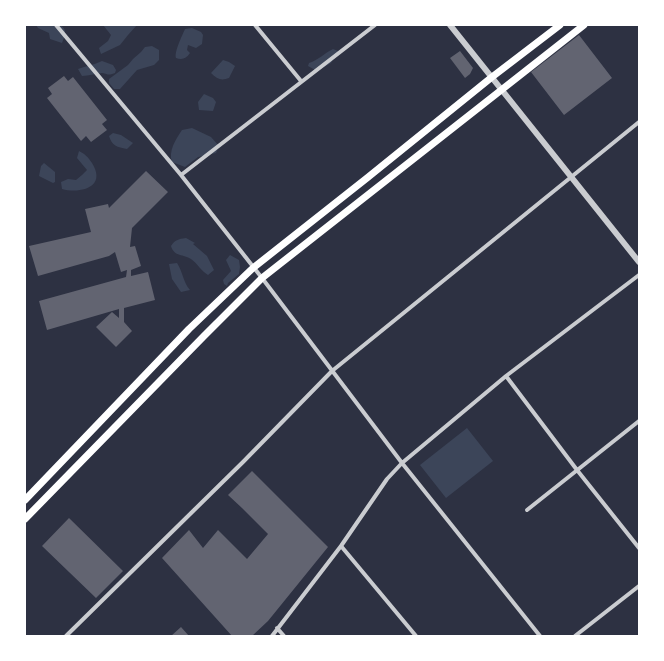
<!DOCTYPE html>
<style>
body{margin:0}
#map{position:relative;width:664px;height:661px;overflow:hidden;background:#2d3142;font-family:"Golos Text",sans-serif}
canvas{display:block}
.frame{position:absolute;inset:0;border:26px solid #fff;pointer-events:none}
</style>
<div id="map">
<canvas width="664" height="661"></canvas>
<div class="frame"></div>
</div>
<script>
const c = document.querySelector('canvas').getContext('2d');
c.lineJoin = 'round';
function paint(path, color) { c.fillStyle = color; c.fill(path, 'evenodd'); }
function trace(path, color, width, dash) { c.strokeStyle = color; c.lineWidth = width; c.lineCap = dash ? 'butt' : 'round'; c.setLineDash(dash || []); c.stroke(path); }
const green = new Path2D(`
 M36 25C52 25 73 20 62 43L50 39 49 33 38 28Z
 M103 25H137L128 35 120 45 101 54 99 48 108 41 111 35Z
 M192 28 201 32 203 35 202 44 196 48 188 45 187 50 190 53C186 59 182 60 176 58 174 52 182 36 185 29Z
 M152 46 159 50V60L154 65 137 70 120 89H114L109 83V79L128 65 133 59 141 52 145 47Z
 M333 49 338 51 331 63 317 71 308 66 309 63C319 60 324 53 333 49Z
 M223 60 229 62 235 66 229 78C221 81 217 79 211 73Z
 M102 61 113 65 116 70 115 73C107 76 109 74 102 73 99 73 88 76 82 76L78 69C86 66 94 65 102 61Z
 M204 94 213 98 216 102 213 111 199 110 198 102Z
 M192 128 211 137 219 146 216 153 198 157 185 167 172 162C168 151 176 139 182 130Z
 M113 133 121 135 133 143 127 149C117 147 112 146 109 136Z
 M79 151C85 154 88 157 92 163 107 187 81 194 62 189L61 182 68 179 76 180 82 175 87 170 77 158Z
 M44 163 55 172V182L53 183 39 176 41 166Z
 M186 238 195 243 193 244 207 256 214 270 208 275C201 271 198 264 191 259 184 254 174 257 171 246 175 240 178 239 186 238Z
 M230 255 239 260 240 267 239 274 228 283 227 286 224 284 223 280 231 271 226 260Z
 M177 263C183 272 183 282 190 290L181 292 172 279 169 264Z
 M467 428 493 461 446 498 420 465Z`);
const building = new Path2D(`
 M579 35 612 78 564 115 531 72Z
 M460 51 473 68 470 74 465 78 450 58Z
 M64 76 68 81 73 77 107 120 102 124 107 130 91 142 86 136 81 141 47 98 52 94 48 88Z
 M146 171 168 192 132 228 130 247 135 246 141 266 131 270V276L148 272 155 300 124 308V322L132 331 116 347 96 327 112 312 119 318V309L47 330 39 301 126 277 127 270 121 272 115 252 109 256 38 276 29 246 91 232 85 209 108 204 109 208Z
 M252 471 328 547 268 621 252 636H232L162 558 189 530 203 548 218 530 247 559 268 534 242 508 228 495Z
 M69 518 123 571 96 598 42 546Z
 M181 627 189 636H171Z`);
const minor = new Path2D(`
 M56 25 181 175 262 278 402 463 540 636
 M255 25 301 81
 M181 175 375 25
 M506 376 577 470 639 548
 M527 510 639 421
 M341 546 416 636
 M277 628 284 636
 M66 636 243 462 332 371 639 122
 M272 636 341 546 387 479 402 463 506 376 639 275
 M575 636 639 586`);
const tertiary = new Path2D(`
 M450 25 639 262`);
const secondary = new Path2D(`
 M25 500 189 329 253 268 367 178 492 77 560 25
 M25 519 203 337 262 278 584 25`);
paint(green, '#3c4559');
paint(building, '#626471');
trace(minor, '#caccd0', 4);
trace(tertiary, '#caccd0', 6);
trace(secondary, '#fff', 7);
</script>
